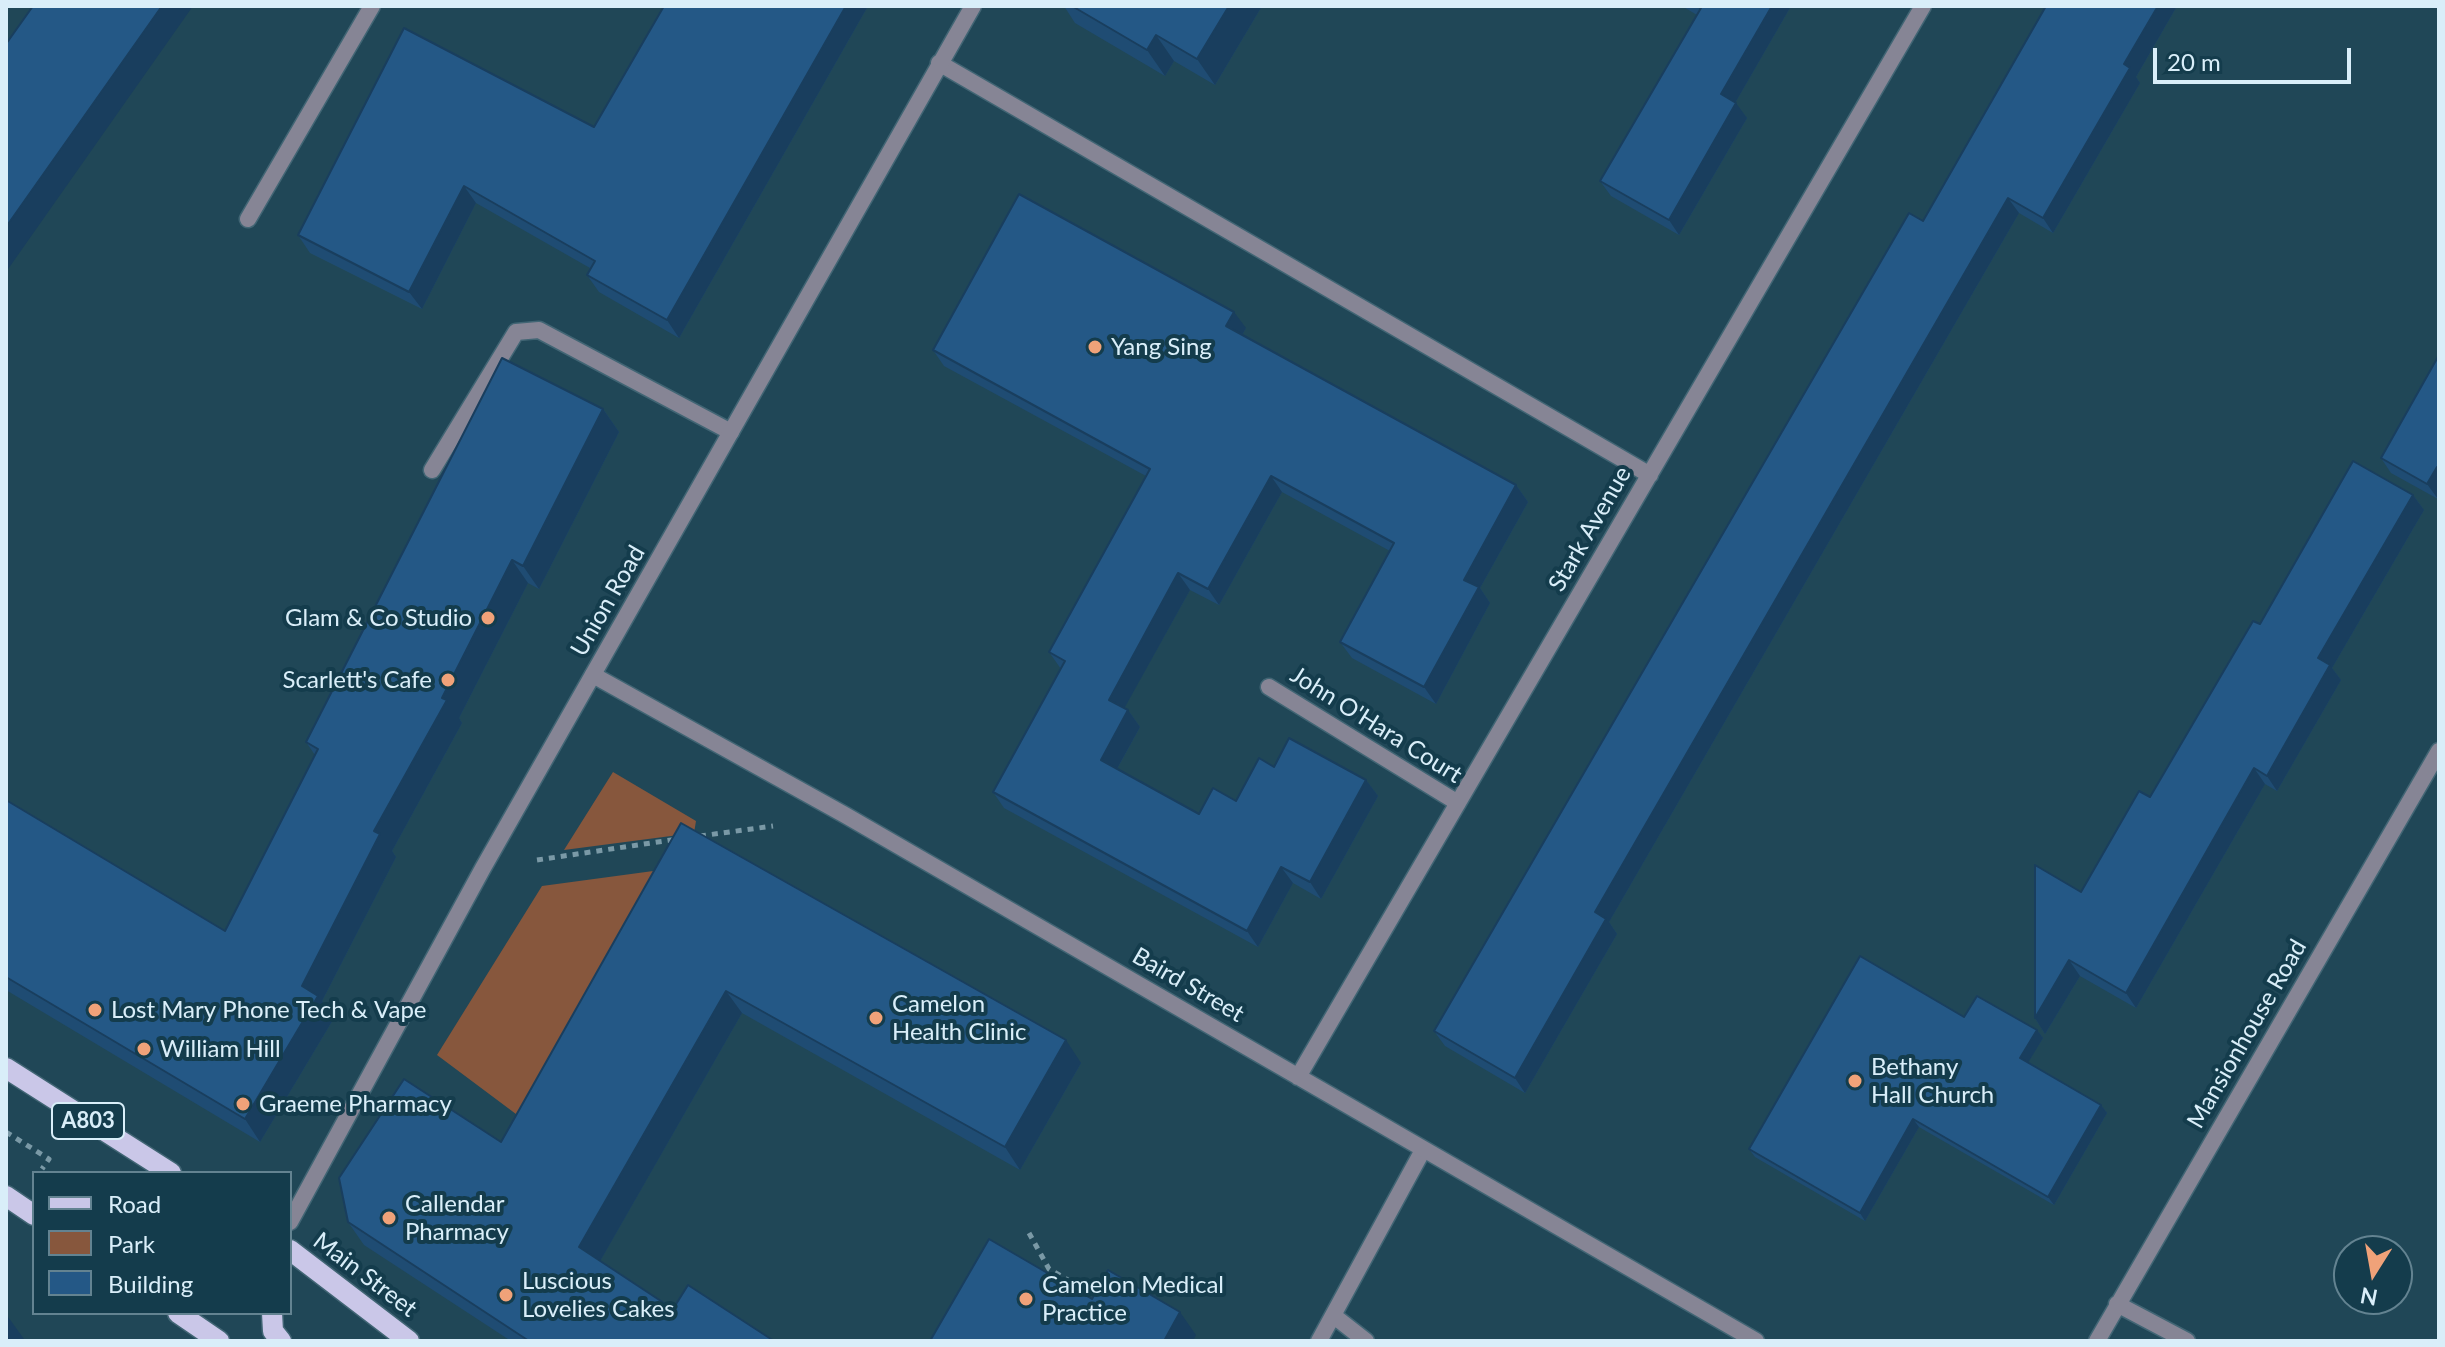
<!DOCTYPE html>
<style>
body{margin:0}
#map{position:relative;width:2445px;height:1347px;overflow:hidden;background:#204757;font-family:Lato,sans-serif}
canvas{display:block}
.frame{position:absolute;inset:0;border:8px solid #d9eef9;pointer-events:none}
.legend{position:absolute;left:32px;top:1171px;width:260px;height:144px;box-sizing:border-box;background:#143c4c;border:2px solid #638391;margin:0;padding:10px 14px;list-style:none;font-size:24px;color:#d9eef9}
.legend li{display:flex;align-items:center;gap:16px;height:40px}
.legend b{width:40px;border:2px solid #638391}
.north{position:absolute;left:2333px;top:1235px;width:80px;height:80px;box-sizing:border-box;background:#143c4c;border:2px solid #638391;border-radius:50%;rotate:191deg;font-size:22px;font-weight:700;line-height:32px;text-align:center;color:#d9eef9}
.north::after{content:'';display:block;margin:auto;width:28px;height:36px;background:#f0a279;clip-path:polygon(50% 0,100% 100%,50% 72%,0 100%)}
.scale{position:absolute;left:2153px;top:48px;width:198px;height:36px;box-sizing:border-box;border:4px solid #d9eef9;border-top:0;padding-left:10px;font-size:24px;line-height:28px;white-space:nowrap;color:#d9eef9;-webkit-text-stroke:6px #143c4c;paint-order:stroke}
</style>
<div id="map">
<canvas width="2445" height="1347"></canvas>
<div class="frame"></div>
<ul class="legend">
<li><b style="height:10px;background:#cac7e8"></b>Road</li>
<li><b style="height:22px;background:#87573d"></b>Park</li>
<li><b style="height:22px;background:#245886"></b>Building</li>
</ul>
<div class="north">N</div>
<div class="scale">20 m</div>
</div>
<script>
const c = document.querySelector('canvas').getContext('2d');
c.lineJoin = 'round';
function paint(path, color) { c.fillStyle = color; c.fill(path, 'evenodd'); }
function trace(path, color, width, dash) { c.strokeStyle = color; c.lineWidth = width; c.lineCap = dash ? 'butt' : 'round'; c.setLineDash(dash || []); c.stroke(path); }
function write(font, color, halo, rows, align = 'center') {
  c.font = font + ' Lato,sans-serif'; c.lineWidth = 8; c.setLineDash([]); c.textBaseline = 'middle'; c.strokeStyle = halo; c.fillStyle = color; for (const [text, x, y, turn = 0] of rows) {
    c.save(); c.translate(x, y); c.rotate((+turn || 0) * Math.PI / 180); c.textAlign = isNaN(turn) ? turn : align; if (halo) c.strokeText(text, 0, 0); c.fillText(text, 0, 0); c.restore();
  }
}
const green = new Path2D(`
 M613 772 696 821 694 833 564 850Z
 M668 869 528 1123 437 1055 542 886Z`);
const path = new Path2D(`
 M700 836 773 826
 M537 860 678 839
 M6 1132 49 1159 42 1169
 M1029 1233 1049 1269 1097 1297`);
const service = new Path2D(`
 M248 219 372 6
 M432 470 516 332 539 330 731 432
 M1334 1316 1366 1341
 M1319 1341 1423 1150`);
const minor = new Path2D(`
 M939 63 1650 475
 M593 675 845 815 1756 1341
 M1269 687 1458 803
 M1298 1077 1923 6
 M2117 1304 2187 1341
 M2097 1341 2439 751`);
const tertiary = new Path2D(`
 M290 1222 483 868 973 6`);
const primary = new Path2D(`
 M6 1068 171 1173
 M6 1196 34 1215
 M290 1250 409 1341
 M178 1313 219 1341
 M272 1313 273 1331 281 1341`);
const wall = new Path2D(`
 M664 6H868L679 338 599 292 587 275 590 268 476 203 422 309 310 253 298 235 594 127Z
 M1064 6H1262L1215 85 1174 61 1165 76 1075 23Z
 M1682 6H1791L1735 103 1747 118 1679 235 1611 196 1600 181 1697 15Z
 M2046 6H2177L2136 77 2140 83 2053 233 2019 213 1609 922 1617 934 1525 1093 1445 1046 1434 1031 1923 221Z
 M1246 328 1242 335 1516 485 1528 502 1480 588 1490 603 1436 704 1352 658 1340 642 1390 551 1282 492 1219 605 1190 590 1124 708 1128 710 1140 727 1117 769 1199 814 1236 801 1274 767 1366 780 1378 796 1321 899 1293 883 1258 947 1004 808 993 792 1061 669 1049 652 1146 476 944 366 933 350Z
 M2439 355V497L2438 499 2391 473 2381 458Z
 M603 409 619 432 539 589 528 583 459 718 462 723 392 851 396 857 322 1001 334 1018 260 1142 6 990V800L225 931 315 755 306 742Z
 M2413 495 2424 510 2332 668 2341 680 2277 791 2265 784 2136 1008 2080 976 2045 1034 2035 1018 2081 892 2150 797 2260 624Z
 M681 823 1081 1063 1020 1170 742 1013 600 1261 673 1309 774 1341H511L364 1245 348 1222 501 1142Z
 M1964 1017 2037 1030 2043 1038 2028 1062 2101 1105 2107 1113 2054 1205 1919 1127 1865 1221 1755 1157 1749 1149Z`);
const shadedWall = new Path2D(`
 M162 6H193L6 272V227Z
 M846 6H868L679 338 667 320Z
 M1229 6H1262L1215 85 1197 59Z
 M1772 6H1791L1731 110 1721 94Z
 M2158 6H2177L2136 77 2140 83 2053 233 2043 218 2124 64Z
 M1156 35 1174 61 1165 76 1147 50Z
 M1736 103 1747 118 1679 235 1669 220Z
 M464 186 476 203 422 309 409 292Z
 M2008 198 2019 213 1609 922 1617 934 1525 1093 1515 1078 1595 912Z
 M1234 312 1246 328 1238 342 1226 326Z
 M603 409 619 432 539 589 523 566Z
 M2437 467 2439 470V497L2438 499 2427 484Z
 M1271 476 1282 492 1219 605 1208 589Z
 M1516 485 1528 502 1480 588 1490 603 1436 704 1424 687 1464 580Z
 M2413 495 2424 510 2332 668 2341 680 2277 791 2267 776 2318 658Z
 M512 560 528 583 459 718 462 723 392 851 396 857 322 1001 334 1018 260 1142 245 1119 302 986 374 831Z
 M1178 573 1190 590 1120 716 1109 700Z
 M1128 710 1140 727 1113 776 1101 760Z
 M2254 768 2265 784 2136 1008 2126 993Z
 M1366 780 1378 796 1321 899 1310 882Z
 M1281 867 1293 883 1258 947 1247 931Z
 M2069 960 2080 976 2045 1034 2035 1018Z
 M726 991 742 1013 595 1270 579 1247Z
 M2037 1030 2043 1038 2026 1066 2020 1058Z
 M1066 1040 1081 1063 1020 1170 1005 1147Z
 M2101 1105 2107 1113 2054 1205 2048 1197Z
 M1913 1119 1919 1127 1865 1221 1860 1213Z
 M1180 1312 1196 1335 1193 1341H1164Z
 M6 1314 24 1339 22 1341H6Z`);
const building = new Path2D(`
 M33 6H162L6 227V44Z
 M664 6H846L667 320 587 275 595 261 464 186 409 292 298 235 404 28 594 127Z
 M1072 6H1229L1197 59 1156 35 1147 50Z
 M1697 6H1772L1721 94 1736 103 1669 220 1600 181 1701 8Z
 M2046 6H2158L2124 64 2130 68 2043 218 2008 198 1595 912 1606 919 1515 1078 1434 1031 1909 213 1923 221Z
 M1019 194 1234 312 1226 326 1516 485 1464 580 1479 587 1424 687 1340 642 1394 543 1271 476 1208 589 1178 573 1109 700 1128 710 1101 760 1199 814 1213 788 1236 801 1259 758 1274 767 1289 738 1366 780 1310 882 1281 867 1247 931 993 792 1065 661 1049 652 1150 469 933 350Z
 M2439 355V468L2437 467 2427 484 2381 458Z
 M502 358 603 409 523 566 512 560 442 698 447 700 374 831 380 834 302 986 318 996 245 1119 6 977V800L225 931 318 749 306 742Z
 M2353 461 2413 495 2318 658 2330 665 2267 776 2254 768 2126 993 2069 960 2035 1018V865L2081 892 2139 791 2150 797 2253 621 2260 624Z
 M681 823 1066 1040 1005 1147 726 991 579 1247 673 1309 688 1285 774 1341H529L348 1222 339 1178 404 1079 501 1142Z
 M1860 956 1964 1017 1977 996 2037 1030 2020 1058 2101 1105 2048 1197 1913 1119 1860 1213 1749 1149Z
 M989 1239 1092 1299 1108 1270 1180 1312 1164 1341H930Z`);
const markers = [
 [1095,347,8,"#f0a279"],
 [488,618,8,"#f0a279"],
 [448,680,8,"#f0a279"],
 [95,1010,8,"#f0a279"],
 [876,1018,8,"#f0a279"],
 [144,1049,8,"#f0a279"],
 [1855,1081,8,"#f0a279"],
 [243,1104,8,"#f0a279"],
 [389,1218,8,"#f0a279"],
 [506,1295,8,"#f0a279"],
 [1026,1299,8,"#f0a279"]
];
const shields = [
 [88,1121,72]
];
const shieldNames = [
 ["A803",88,1121]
];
const poiNames = [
 ["Yang Sing",1111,347],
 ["Glam & Co Studio",472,618,"right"],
 ["Scarlett's Cafe",432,680,"right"],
 ["Camelon",892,1004],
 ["Health Clinic",892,1032],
 ["Lost Mary Phone Tech & Vape",111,1010],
 ["William Hill",160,1049],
 ["Bethany",1871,1067],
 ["Hall Church",1871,1095],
 ["Graeme Pharmacy",259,1104],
 ["Callendar",405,1204],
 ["Pharmacy",405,1232],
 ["Luscious",522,1281],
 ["Lovelies Cakes",522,1309],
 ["Camelon Medical",1042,1285],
 ["Practice",1042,1313]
];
const streetNames = [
 ["Stark Avenue",1590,529,-60],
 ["Union Road",608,601,-60],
 ["John O'Hara Court",1376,725,32],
 ["Baird Street",1188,985,30],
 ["Mansionhouse Road",2247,1034,-60],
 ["Main Street",365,1275,37]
];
paint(green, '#87573d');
trace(service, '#416574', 19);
trace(minor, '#416574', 19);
trace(tertiary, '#416574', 19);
trace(primary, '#416574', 23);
trace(path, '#7a99a6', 5, [6, 6]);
trace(service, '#868595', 16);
trace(minor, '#868595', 16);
trace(tertiary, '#868595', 16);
trace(primary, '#cac7e8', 20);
paint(wall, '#1f4c73');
paint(shadedWall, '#193e5e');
paint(building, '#245886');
trace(building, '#193e5e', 2);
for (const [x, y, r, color] of markers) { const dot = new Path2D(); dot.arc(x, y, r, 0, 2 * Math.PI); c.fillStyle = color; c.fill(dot); trace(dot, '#143c4c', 3); }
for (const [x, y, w] of shields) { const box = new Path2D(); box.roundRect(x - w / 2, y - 18, w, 36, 6); c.fillStyle = '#143c4c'; c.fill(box); trace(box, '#d9eef9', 2); }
write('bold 22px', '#d9eef9', null, shieldNames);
write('24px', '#d9eef9', '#143c4c', poiNames, 'left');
write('24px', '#d9eef9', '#143c4c', streetNames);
</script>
